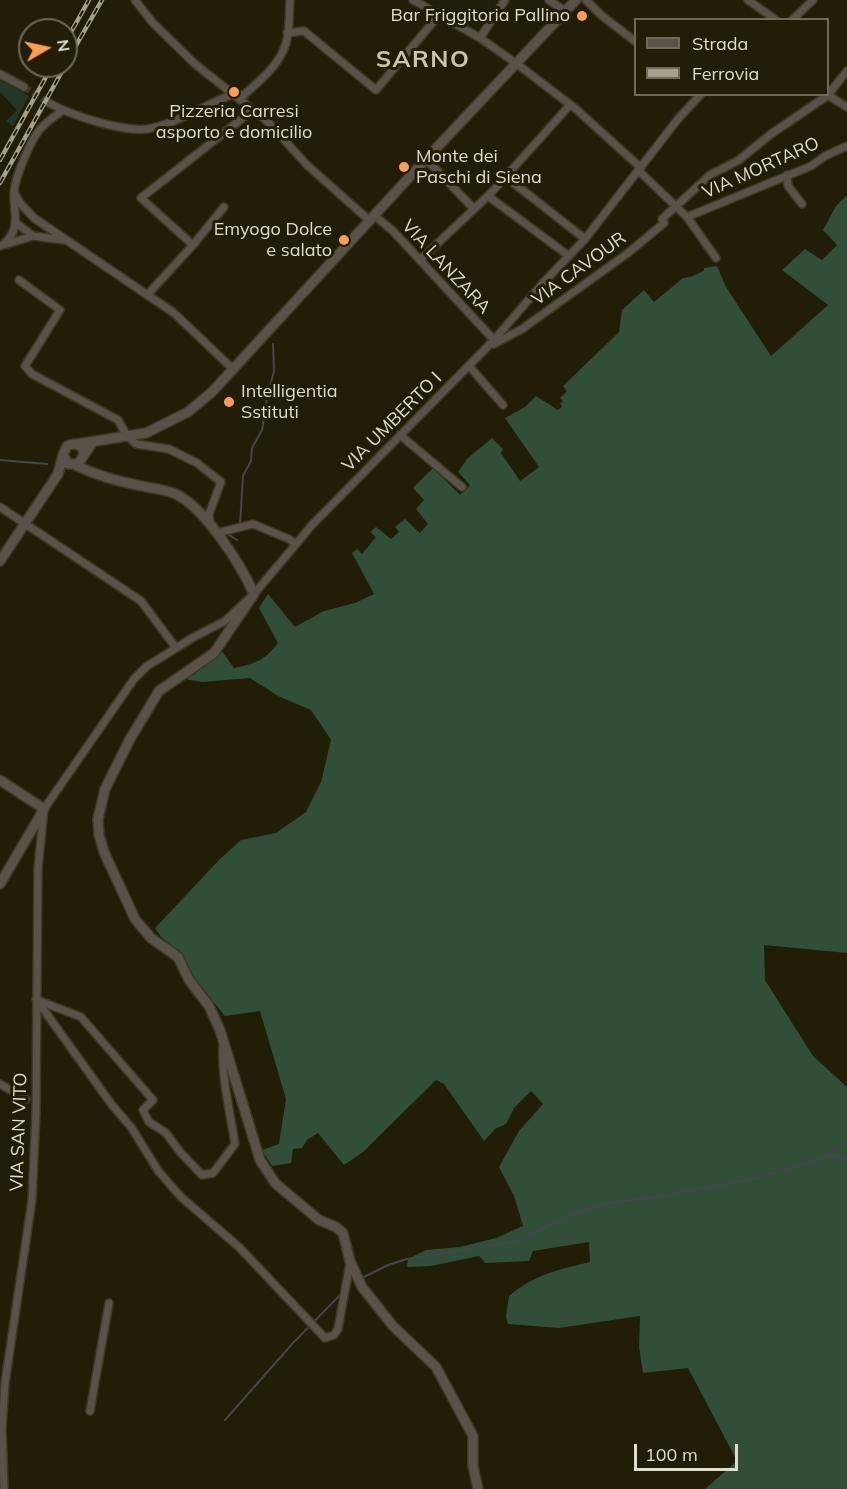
<!DOCTYPE html>
<style>
body{margin:0}
#map{position:relative;width:847px;height:1489px;overflow:hidden;background:#221d06;font-family:Mulish,sans-serif}
canvas{display:block}
.legend{position:absolute;left:634px;top:18px;width:195px;height:78px;box-sizing:border-box;background:#221d06;border:2px solid #6e6a56;margin:0;padding:8px 10px;list-style:none;font-size:18px;color:#dfddce}
.legend li{display:flex;align-items:center;gap:12px;height:30px}
.legend b{width:30px;border:2px solid #6e6a56}
.north{position:absolute;left:18px;top:18px;width:60px;height:60px;box-sizing:border-box;background:#221d06;border:2px solid #6e6a56;border-radius:50%;rotate:81deg;font-size:16px;font-weight:700;line-height:24px;text-align:center;color:#dfddce}
.north::after{content:'';display:block;margin:auto;width:21px;height:27px;background:#fc9d54;clip-path:polygon(50% 0,100% 100%,50% 72%,0 100%)}
.scale{position:absolute;left:634px;top:1444px;width:104px;height:27px;box-sizing:border-box;border:3px solid #dfddce;border-top:0;padding-left:8px;font-size:18px;line-height:21px;white-space:nowrap;color:#dfddce;-webkit-text-stroke:4px #221d06;paint-order:stroke}
</style>
<div id="map">
<canvas width="847" height="1489"></canvas>
<ul class="legend">
<li><b style="height:8px;background:#5a5149"></b>Strada</li>
<li><b style="height:8px;background:#a3a08e"></b>Ferrovia</li>
</ul>
<div class="north">N</div>
<div class="scale">100 m</div>
</div>
<script>
const c = document.querySelector('canvas').getContext('2d');
c.lineJoin = 'round';
function paint(path, color) { c.fillStyle = color; c.fill(path, 'evenodd'); }
function trace(path, color, width, dash) { c.strokeStyle = color; c.lineWidth = width; c.lineCap = dash ? 'butt' : 'round'; c.setLineDash(dash || []); c.stroke(path); }
function write(font, color, halo, rows, align = 'center') {
  c.font = font + ' Mulish,sans-serif'; c.lineWidth = 6; c.setLineDash([]); c.textBaseline = 'middle'; c.strokeStyle = halo; c.fillStyle = color; for (const [text, x, y, turn = 0] of rows) {
    c.save(); c.translate(x, y); c.rotate((+turn || 0) * Math.PI / 180); c.textAlign = isNaN(turn) ? turn : align; if (halo) c.strokeText(text, 0, 0); c.fillText(text, 0, 0); c.restore();
  }
}
const green = new Path2D(`
 M0 80 29 96 13 126 6 121 17 110 0 92Z`);
const forest = new Path2D(`
 M847 195V953L764 945 765 980 813 1056 847 1087V1489H705L737 1461 688 1368 643 1373 639 1347 640 1316 559 1328 508 1324 506 1317 509 1296C535 1274 558 1270 590 1262L589 1242 533 1251 529 1261 485 1263 479 1256 431 1266 407 1267 408 1259 426 1250 460 1247 496 1238 523 1226 514 1196 499 1167 519 1131 543 1104 531 1091 514 1108 506 1124 495 1129 484 1141 444 1084 436 1080 363 1152 344 1165 318 1133 307 1140 302 1148 293 1149 291 1163 272 1166 262 1150 279 1144 286 1099 260 1011 225 1016 194 978 183 955 161 937 155 928 220 859 241 840 276 833 306 812 321 782 331 740 311 710 278 696 250 678 202 682 185 679 221 650 234 668C255 664 265 660 278 643L259 608 268 594 295 627 324 611 355 603 374 594 352 553 357 549 362 554 376 537 370 532 376 527 391 539 399 532 395 527 405 519 420 533 428 524 416 509 424 500 413 488 433 468 460 495 470 485 458 472 467 459 492 438 503 449 501 453 520 481 539 467 505 418 525 407 536 396 558 410 562 407 560 403 563 401 560 398 567 391 563 386 619 332 622 310 644 290 654 302 683 278 690 277 704 271V268L717 266 726 287 771 356 828 305 782 270 805 249 822 260 837 245 823 230 836 206Z`);
const stream = new Path2D(`
 M0 460 47 464
 M240 524 243 476 251 461 252 448 262 430 267 398 274 371 273 344
 M229 535 237 540
 M829 1155 847 1159
 M362 1278 388 1265 407 1259 513 1242 577 1213 608 1203 657 1197 758 1178 829 1155 847 1141
 M225 1420 293 1343 343 1292`);
const minorTunnel = new Path2D(`
 M24 87 49 103`);
const minor = new Path2D(`
 M135 0 153 23 195 64 267 121 307 165 370 221
 M413 0 480 38 517 64 576 109 641 168
 M549 0 565 11
 M586 0 601 15 636 42
 M748 0 776 20
 M792 20 813 0
 M287 33 304 31 376 90 439 15
 M480 38 505 0
 M0 74 24 87
 M826 94 847 107
 M49 103C70 115 122 132 147 129 173 125 208 104 233 94L244 95C259 81 280 65 286 43 290 30 289 14 290 0
 M426 159 474 209
 M639 171 687 217 716 258
 M787 175 788 186 802 204
 M506 177 585 239
 M14 192 20 203 34 218 174 313 234 370
 M488 196 569 256
 M375 216 393 231 494 340
 M687 217 811 166 825 156 847 146
 M15 222 33 236
 M4 244C22 227 13 213 14 192 15 177 31 139 41 128 47 122 55 116 62 111
 M193 245 141 198 253 110
 M0 246 33 236 64 240
 M420 260 490 194 570 105
 M19 280 60 310 25 366 32 374 118 420 127 436 136 444 169 449 197 463 221 482 209 514 210 523
 M148 294 193 245 224 207
 M494 344 522 329 628 253 664 223 662 219 710 175 739 160 771 134 827 96 847 71
 M469 366 503 405
 M400 435 462 487
 M0 507 141 601 176 648
 M217 533 253 524 289 539 296 544
 M36 999 112 1105 131 1127 159 1172 181 1197 239 1247 325 1338 334 1335 338 1329 350 1263
 M37 1000 81 1017 153 1100 143 1110 149 1122 166 1133 180 1152 202 1175 213 1173 235 1144C230 1111 221 1077 223 1044
 M0 1084 26 1099
 M90 1411 109 1303
 M4 1489 2 1429 5 1383 32 1200 36 1113 38 868 44 809 134 679 147 666 194 637 225 621 254 594 312 525 494 340 543 283 585 239 678 119 701 94`);
const tertiary = new Path2D(`
 M77 444 146 433 188 412 212 392 426 159 576 0
 M84 452C81 444 75 442 67 446L63 455 68 464H78L92 443
 M75 465C94 474 116 481 137 485 149 488 162 489 173 493 203 504 241 565 254 594L214 653 159 691 130 739 105 789 98 819 99 835 104 852 135 919 151 938 178 957 189 980 209 1006 220 1030 260 1160 275 1183 319 1220 336 1227 343 1233 350 1261 362 1287 393 1326 436 1367 473 1436V1466L478 1489
 M0 561 58 474 63 455
 M0 780 44 809 0 884`);
const rail = new Path2D(`
 M66 41 89 0
 M66 63 102 0
 M0 160 52 66
 M0 183 65 66`);
const markers = [
 [582,16,6,"#fc9d54"],
 [234,92,6,"#fc9d54"],
 [404,167,6,"#fc9d54"],
 [344,240,6,"#fc9d54"],
 [229,402,6,"#fc9d54"]
];
const poiNames = [
 ["Bar Friggitoria Pallino",570,16],
 ["Pizzeria Carresi",234,112,"center"],
 ["asporto e domicilio",234,133,"center"],
 ["Monte dei",416,157,"left"],
 ["Paschi di Siena",416,178,"left"],
 ["Emyogo Dolce",332,230],
 ["e salato",332,251],
 ["Intelligentia",241,392,"left"],
 ["Sstituti",241,413,"left"]
];
const streetNames = [
 ["VIA MORTARO",761,168,-24],
 ["VIA LANZARA",446,267,47],
 ["VIA CAVOUR",579,269,-36],
 ["VIA UMBERTO I",392,422,-45],
 ["VIA SAN VITO",19,1132,-88]
];
const districtNames = [
 ["SARNO",423,60]
];
paint(green, '#233728');
paint(forest, '#304e38');
trace(stream, '#43454f', 2);
trace(minorTunnel, '#3e3a24', 7, [7, 3.5]);
trace(minor, '#3c3822', 10);
trace(tertiary, '#3c3822', 12);
trace(minor, '#5a5149', 7);
trace(tertiary, '#5a5149', 9);
trace(rail, '#a3a08e', 4.5);
trace(rail, '#221d06', 2, [7]);
for (const [x, y, r, color] of markers) { const dot = new Path2D(); dot.arc(x, y, r, 0, 2 * Math.PI); c.fillStyle = color; c.fill(dot); trace(dot, '#221d06', 2); }
write('18px', '#dfddce', '#221d06', poiNames, 'right');
write('18px', '#dfddce', '#221d06', streetNames);
c.letterSpacing = '1.5px';
write('bold 24px', '#cbc6aa', '#221d06', districtNames);
c.letterSpacing = '0px';
</script>
